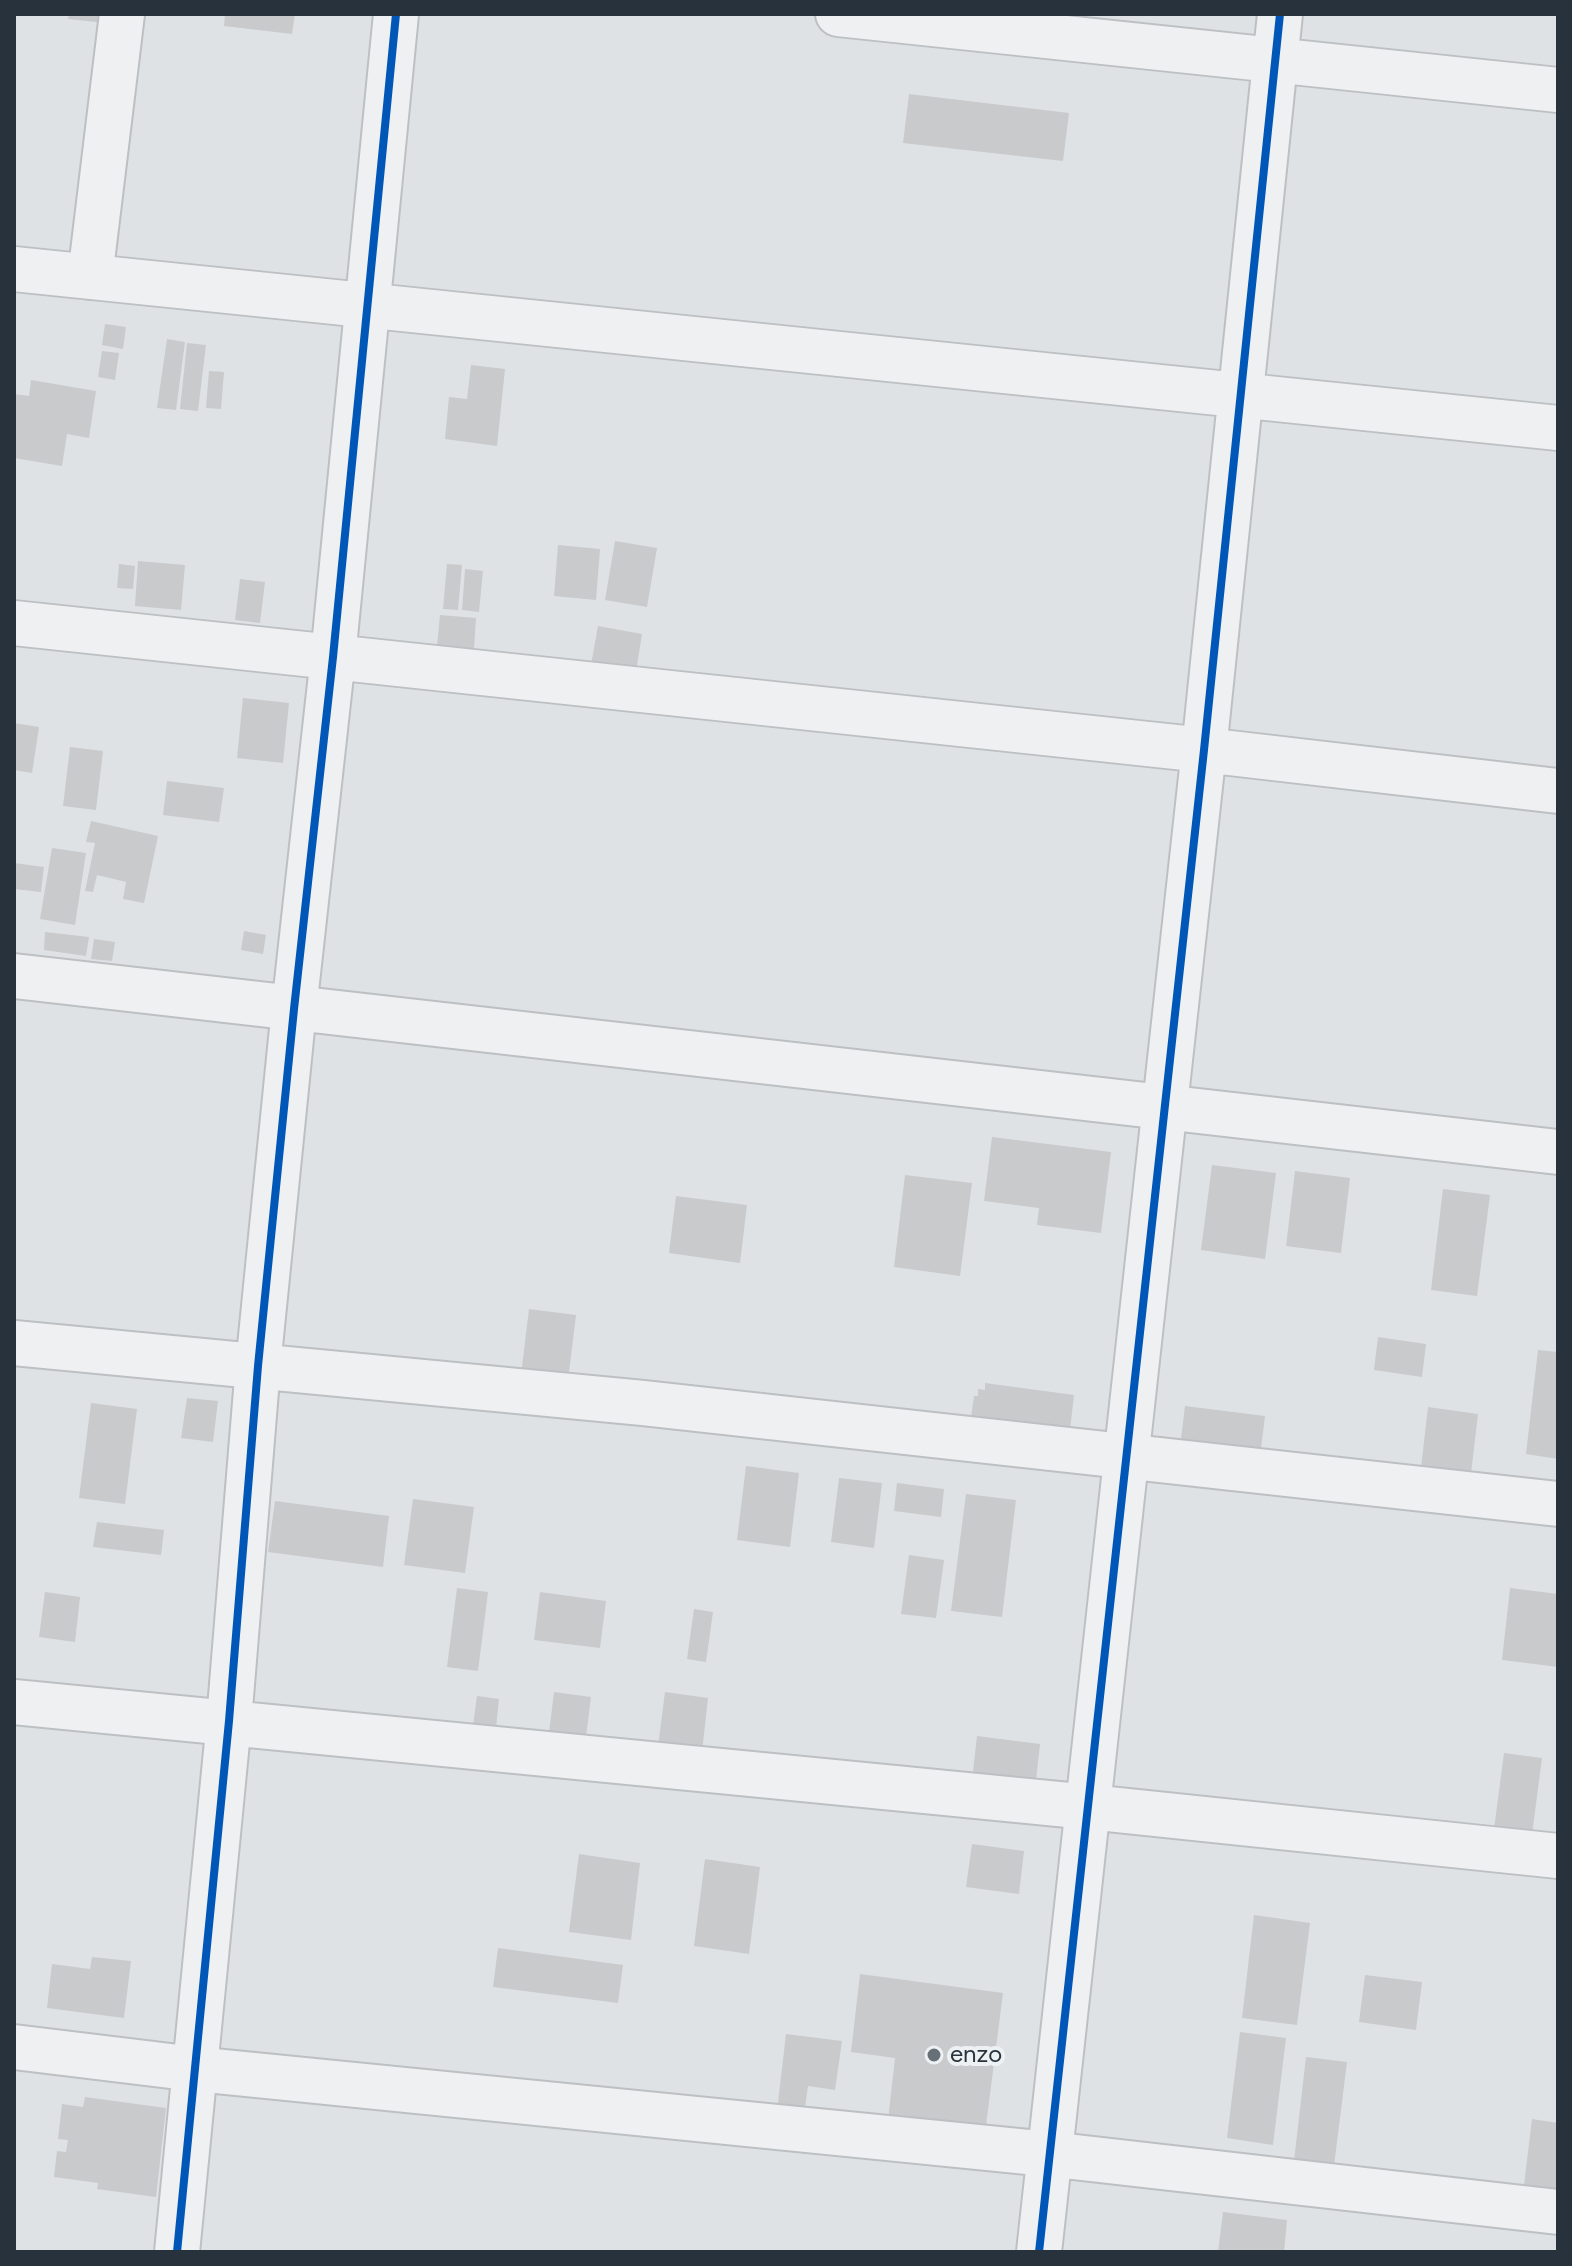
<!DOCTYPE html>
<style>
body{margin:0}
#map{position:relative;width:1572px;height:2266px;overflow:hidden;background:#dfe2e4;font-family:Figtree,sans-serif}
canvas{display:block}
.frame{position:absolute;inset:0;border:16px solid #28323c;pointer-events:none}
</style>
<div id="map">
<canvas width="1572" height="2266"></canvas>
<div class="frame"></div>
</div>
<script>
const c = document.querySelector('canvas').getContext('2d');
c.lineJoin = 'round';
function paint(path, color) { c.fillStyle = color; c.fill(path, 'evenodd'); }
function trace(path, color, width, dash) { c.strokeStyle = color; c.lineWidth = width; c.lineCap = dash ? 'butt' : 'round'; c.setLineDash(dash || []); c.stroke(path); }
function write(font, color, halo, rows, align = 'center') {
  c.font = font + ' Figtree,sans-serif'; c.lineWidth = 8; c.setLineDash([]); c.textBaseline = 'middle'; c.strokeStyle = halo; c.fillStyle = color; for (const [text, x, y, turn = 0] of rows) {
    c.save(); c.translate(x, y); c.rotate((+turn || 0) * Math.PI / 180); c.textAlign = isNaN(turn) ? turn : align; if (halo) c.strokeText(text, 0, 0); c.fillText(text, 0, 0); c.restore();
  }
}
const building = new Path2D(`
 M69 14H106L105 23 68 19Z
 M225 14H295L292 34 224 26Z
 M909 94 1069 113 1063 161 903 143Z
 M105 324 126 327 123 349 102 345Z
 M167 339 185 342 176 410 157 408Z
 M187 343 206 345 198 411 180 409Z
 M102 351 119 353 115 380 98 377Z
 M471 365 505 369 497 446 445 439 449 397 467 399Z
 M209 371 224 372 221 409 206 408Z
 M31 380 96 391 89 438 67 434 62 466 14 458V394L29 396Z
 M615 541 657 548 647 607 605 600Z
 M558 545 600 549 596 600 554 596Z
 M138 561 185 565 181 610 135 606Z
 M119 564 135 566 133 589 117 588Z
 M447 564 462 565 458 610 443 609Z
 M465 569 483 571 479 612 462 610Z
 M240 579 265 582 260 623 235 620Z
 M440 615 476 618 474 649 437 646Z
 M598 626 642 634 636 672 591 665Z
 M243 698 289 703 283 763 237 758Z
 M14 723 39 727 32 773 14 770Z
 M70 747 103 751 96 810 63 806Z
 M167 781 224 788 219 822 163 815Z
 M91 821 158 836 144 903 123 899 126 882 97 875 93 892 85 891 95 843 86 842Z
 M52 848 86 853 75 925 40 919Z
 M14 863 44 867 41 892 14 889Z
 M244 931 266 935 263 954 241 950Z
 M45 932 89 937 86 956 44 950Z
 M94 939 115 942 112 961 91 959Z
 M992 1137 1111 1152 1101 1233 1037 1225 1039 1208 984 1201Z
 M1212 1165 1276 1173 1265 1259 1201 1250Z
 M1295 1171 1350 1178 1341 1253 1286 1246Z
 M905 1175 972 1183 960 1276 894 1267Z
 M1443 1189 1490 1195 1477 1296 1431 1290Z
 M676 1196 747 1205 740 1263 669 1253Z
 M529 1309 576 1315 566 1397 519 1391Z
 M1378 1337 1426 1344 1422 1377 1374 1370Z
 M1538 1350 1558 1352V1459L1526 1454Z
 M985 1383 1074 1395 1069 1438 970 1425 974 1396H978V1389L985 1390Z
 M187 1398 218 1401 213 1442 181 1438Z
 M91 1403 137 1409 125 1504 79 1498Z
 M1185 1406 1265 1416 1258 1473 1178 1463Z
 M1428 1407 1478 1414 1470 1482 1420 1476Z
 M746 1466 799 1473 790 1547 737 1540Z
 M839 1478 882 1483 874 1548 831 1542Z
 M897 1483 944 1489 941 1517 894 1511Z
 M966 1494 1016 1500 1002 1617 951 1611Z
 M413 1499 474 1507 465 1573 404 1565Z
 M275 1501 389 1516 383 1567 268 1552Z
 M97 1522 164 1530 161 1555 93 1547Z
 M909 1555 944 1560 936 1618 901 1614Z
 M457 1588 488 1592 478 1671 447 1667Z
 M1510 1588 1558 1594V1667L1502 1660Z
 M45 1592 80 1597 75 1642 39 1637Z
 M540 1592 606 1601 600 1648 534 1640Z
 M694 1609 713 1612 706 1662 687 1659Z
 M554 1692 591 1697 586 1737 549 1733Z
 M665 1692 708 1698 702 1752 658 1746Z
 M477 1696 499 1699 496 1728 473 1725Z
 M977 1736 1040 1744 1035 1789 972 1780Z
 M1504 1753 1542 1758 1531 1842 1493 1837Z
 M972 1844 1024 1851 1019 1894 966 1887Z
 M579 1854 640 1863 631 1940 569 1932Z
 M705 1859 760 1867 749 1954 694 1946Z
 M1254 1915 1310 1923 1297 2025 1242 2018Z
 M498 1948 623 1965 618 2003 493 1987Z
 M92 1957 131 1961 124 2018 47 2008 52 1964 90 1969Z
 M860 1974 1003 1993 985 2133 888 2120 895 2058 851 2052Z
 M1365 1975 1422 1982 1416 2030 1359 2022Z
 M1240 2032 1286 2038 1273 2145 1227 2138Z
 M786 2034 842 2041 835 2090 808 2086 804 2114 777 2111Z
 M1306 2057 1347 2062 1334 2166 1294 2161Z
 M85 2097 166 2108 156 2197 97 2189 98 2183 54 2177 57 2151 66 2152 68 2140 58 2139 62 2104 83 2107Z
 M1532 2119 1558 2123V2197L1523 2193Z
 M1223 2212 1287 2220 1284 2252H1218Z`);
const minor = new Path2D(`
 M838 14 1558 90
 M14 269 1558 428
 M90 277 122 14
 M14 623 1204 750 1558 791
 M14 976 1558 1152
 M14 1343 643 1403 1558 1504
 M14 1702 1089 1807 1558 1856
 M14 2047 195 2069 1048 2154 1558 2212
 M177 2252 229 1721 258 1366 294 1009 333 657 396 14
 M1039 2252 1204 750 1280 14`);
const cycleway = new Path2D(`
 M177 2252 229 1721 258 1366 294 1009 333 657 396 14
 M1039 2252 1204 750 1280 14`);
const markers = [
 [934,2055,8,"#687077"]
];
const poiNames = [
 ["enzo",950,2055]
];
paint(building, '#c8cacc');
trace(minor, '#bdc0c2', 48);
trace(minor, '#eff0f1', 44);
trace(cycleway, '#0057b8', 8);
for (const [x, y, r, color] of markers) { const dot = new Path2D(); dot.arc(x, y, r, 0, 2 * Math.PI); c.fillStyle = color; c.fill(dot); trace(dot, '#edf1f4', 3); }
write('24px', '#28323c', '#edf1f4', poiNames, 'left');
</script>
